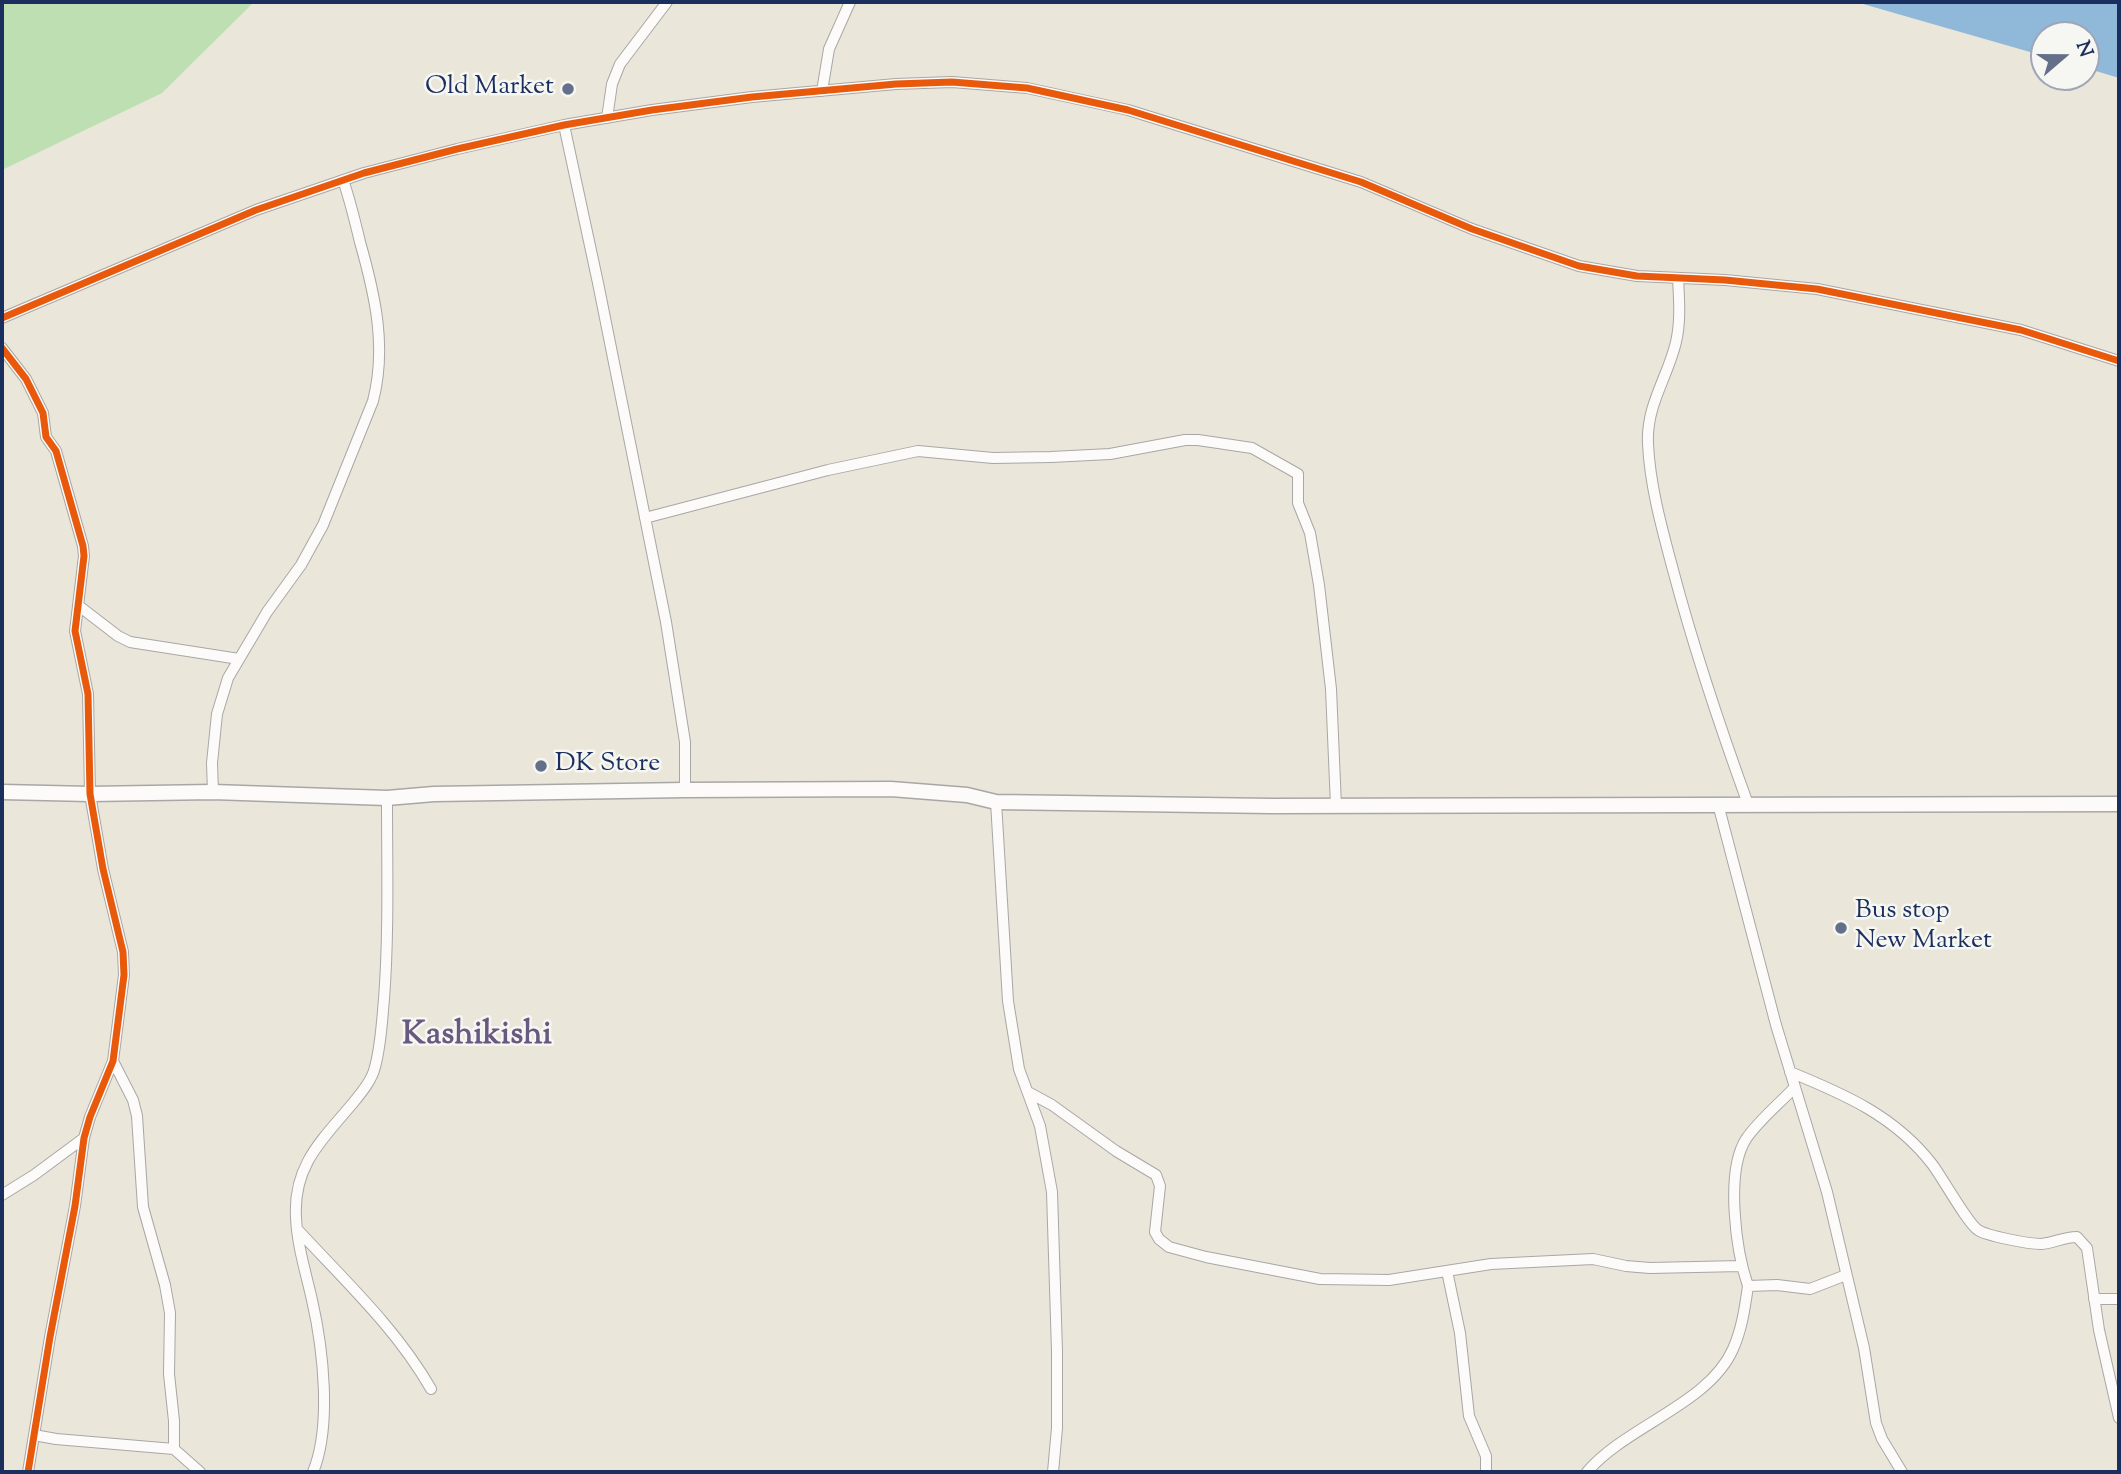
<!DOCTYPE html>
<style>
body{margin:0}
#map{position:relative;width:2121px;height:1474px;overflow:hidden;background:#ebe6da;font-family:"Sorts Mill Goudy",serif}
canvas{display:block}
.frame{position:absolute;inset:0;border:4px solid #1b2f5e;pointer-events:none}
.north{position:absolute;left:2030px;top:21px;width:70px;height:70px;box-sizing:border-box;background:#f6f6f2;border:2px solid #9ea6b7;border-radius:50%;rotate:70deg;font-size:19px;font-weight:700;line-height:28px;text-align:center;color:#1b2f5e}
.north::after{content:'';display:block;margin:auto;width:24px;height:32px;background:#646f89;clip-path:polygon(50% 0,100% 100%,50% 72%,0 100%)}
</style>
<div id="map">
<canvas width="2121" height="1474"></canvas>
<div class="frame"></div>
<div class="north">N</div>
</div>
<script>
const c = document.querySelector('canvas').getContext('2d');
c.lineJoin = 'round';
function paint(path, color) { c.fillStyle = color; c.fill(path, 'evenodd'); }
function trace(path, color, width, dash) { c.strokeStyle = color; c.lineWidth = width; c.lineCap = dash ? 'butt' : 'round'; c.setLineDash(dash || []); c.stroke(path); }
function write(font, color, halo, rows, align = 'center') {
  c.font = font + ' "Sorts Mill Goudy",serif'; c.lineWidth = 5; c.setLineDash([]); c.textBaseline = 'middle'; c.strokeStyle = halo; c.fillStyle = color; for (const [text, x, y, turn = 0] of rows) {
    c.save(); c.translate(x, y); c.rotate((+turn || 0) * Math.PI / 180); c.textAlign = isNaN(turn) ? turn : align; if (halo) c.strokeText(text, 0, 0); c.fillText(text, 0, 0); c.restore();
  }
}
const green = new Path2D(`
 M2 2H254L162 93 2 170Z`);
const water = new Path2D(`
 M1856 2H2119V78L2086 68V35H2044V56Z`);
const minor = new Path2D(`
 M822 91 829 49 850 2
 M607 118 612 84 620 64 667 2
 M564 125 598 283 666 622 685 742V790
 M1678 278C1679 299 1681 320 1676 342 1668 377 1646 405 1648 444 1650 486 1662 529 1673 570 1694 649 1720 727 1748 804
 M2 318 256 210 364 173 457 149 564 125 652 110 752 97 896 84 952 82 1027 88 1128 110 1361 182 1472 229 1579 266 1637 276 1725 280 1817 289 2021 330 2119 361
 M2 348 26 379 43 413 46 437 56 451 83 546 84 556 75 631 88 694 90 794 103 869 123 952 124 975 113 1061 90 1117 84 1138 75 1206 50 1337 28 1472
 M645 518 828 470 918 451 993 458 1051 457 1110 454 1185 440H1198L1252 448 1298 474V503L1310 533 1319 585 1331 689 1336 806
 M79 606 118 636 130 642 239 659
 M213 792 212 763 217 714 228 678 267 612 301 565 323 525 373 401C387 347 375 295 360 242 355 221 350 200 343 180
 M996 802 1008 1001 1019 1069 1040 1126 1052 1192 1057 1351V1428L1053 1472
 M1718 804 1776 1025 1827 1192 1864 1348 1876 1423 1882 1439 1902 1472
 M113 1061 133 1100 137 1116 143 1207 165 1285 170 1313 169 1374 174 1421V1449L200 1472
 M1790 1072C1844 1094 1895 1116 1932 1164 1942 1177 1968 1224 1978 1230 1987 1236 2029 1244 2041 1244 2054 1243 2063 1237 2077 1237L2087 1248 2099 1330 2119 1418
 M1028 1092 1052 1105 1116 1151 1156 1175 1160 1186 1155 1232 1159 1239 1169 1247 1206 1257 1320 1279 1389 1280 1491 1264 1593 1259 1626 1266 1650 1268 1741 1266
 M2 1195 34 1175 84 1138
 M297 1229C344 1280 396 1328 431 1389
 M1447 1271 1460 1333 1469 1416 1486 1456V1472
 M1748 1286C1736 1251 1725 1172 1746 1139 1759 1120 1779 1104 1794 1088
 M2094 1299H2119
 M34 1435 56 1439 174 1449
 M313 1472C332 1426 323 1348 312 1300 306 1273 297 1245 296 1217 293 1165 323 1139 353 1103 362 1092 372 1080 375 1067 381 1045 382 1021 384 999 389 932 387 865 387 798
 M1587 1472C1626 1426 1709 1404 1733 1349 1742 1329 1745 1307 1748 1286L1777 1285 1810 1289 1846 1275`);
const secondary = new Path2D(`
 M2 792 90 794 213 792 387 798 434 794 685 790 891 789 967 795 996 802 1271 806 2119 804`);
const cycleway = new Path2D(`
 M2 318 256 210 364 173 457 149 564 125 652 110 752 97 896 84 952 82 1027 88 1128 110 1361 182 1472 229 1579 266 1637 276 1725 280 1817 289 2021 330 2119 361
 M2 348 26 379 43 413 46 437 56 451 83 546 84 556 75 631 88 694 90 794 103 869 123 952 124 975 113 1061 90 1117 84 1138 75 1206 50 1337 28 1472`);
const markers = [
 [568,89,7,"#646f89"],
 [541,766,7,"#646f89"],
 [1841,928,7,"#646f89"]
];
const poiNames = [
 ["Old Market",554,89,"right"],
 ["DK Store",555,766],
 ["Bus stop",1855,913],
 ["New Market",1855,943]
];
const districtNames = [
 ["Kashikishi",477,1037]
];
paint(green, '#bedfb1');
paint(water, '#8fb8d9');
trace(minor, '#a8a7a6', 12);
trace(secondary, '#a8a7a6', 17);
trace(minor, '#fcfbf9', 10);
trace(secondary, '#fcfbf9', 14);
trace(cycleway, '#e8590c', 7);
for (const [x, y, r, color] of markers) { const dot = new Path2D(); dot.arc(x, y, r, 0, 2 * Math.PI); c.fillStyle = color; c.fill(dot); trace(dot, '#f6f6f2', 2.5); }
write('26px', '#1b2f5e', '#f6f6f2', poiNames, 'left');
write('bold 33px', '#695981', '#f6f6f2', districtNames);
</script>
